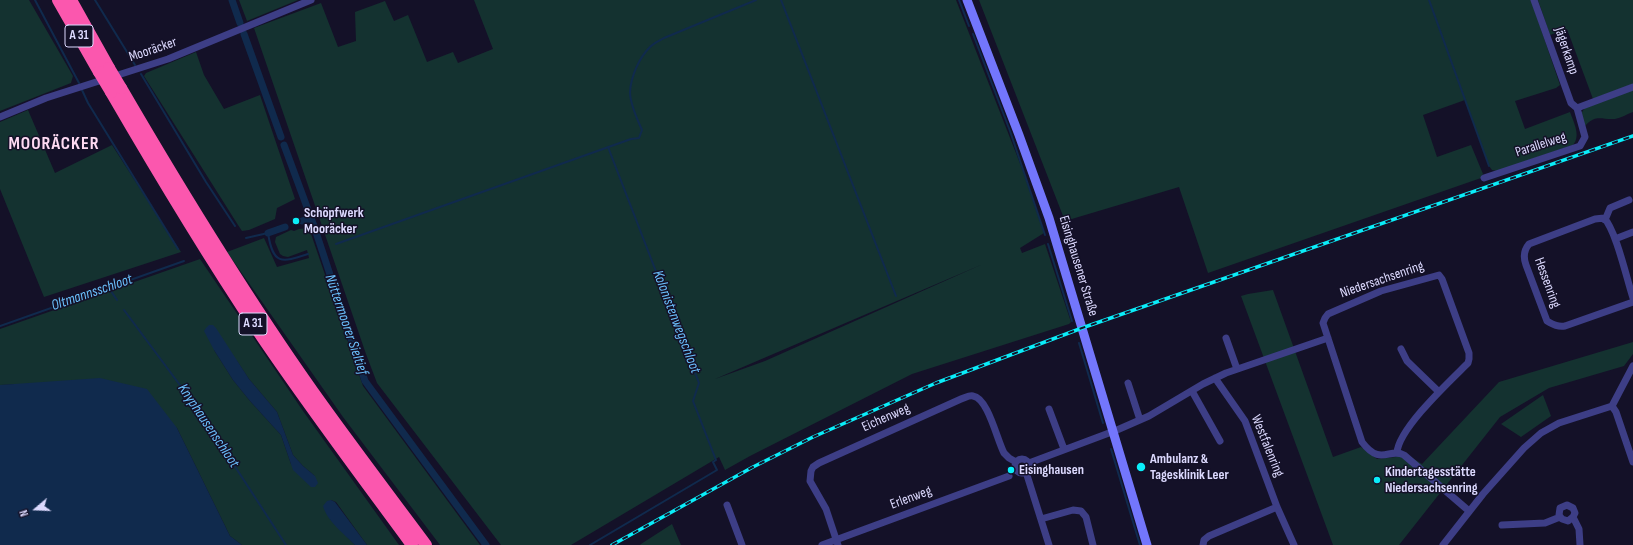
<!DOCTYPE html>
<meta charset="utf-8">
<style>
body{margin:0}
#map{position:relative;width:1633px;height:545px;overflow:hidden;background:#141128;font-family:"Sofia Sans Condensed",sans-serif}
canvas{display:block}
.north{position:absolute;left:16px;top:489px;width:40px;height:40px;-webkit-text-stroke:3px #141128;paint-order:stroke;rotate:251deg;font-size:11px;font-weight:700;line-height:16px;text-align:center;color:#dcd9fe}
.north::after{content:'';display:block;margin:auto;width:14px;height:18px;background:#dcd9fe;clip-path:polygon(50% 0,100% 100%,50% 72%,0 100%)}
</style>
<div id="map">
<canvas width="1633" height="545"></canvas>
<div class="north">N</div>
</div>
<script>
const c = document.querySelector('canvas').getContext('2d');
c.lineJoin = 'round';
function paint(path, color) { c.fillStyle = color; c.fill(path, 'evenodd'); }
function trace(path, color, width, dash) { c.strokeStyle = color; c.lineWidth = width; c.lineCap = dash ? 'butt' : 'round'; c.setLineDash(dash || []); c.stroke(path); }
function write(font, color, halo, rows, align = 'center') {
  c.font = font + ' "Sofia Sans Condensed",sans-serif'; c.lineWidth = 3; c.setLineDash([]); c.textBaseline = 'middle'; c.strokeStyle = halo; c.fillStyle = color; for (const [text, x, y, turn = 0] of rows) {
    c.save(); c.translate(x, y); c.rotate((+turn || 0) * Math.PI / 180); c.textAlign = isNaN(turn) ? turn : align; if (halo) c.strokeText(text, 0, 0); c.fillText(text, 0, 0); c.restore();
  }
}
const green = new Path2D(`
 M0 0H29L73 76 71 83 0 111Z
 M239 0H298L247 21Z
 M474 0H956L1023 171 1044 233 1020 248 1022 253 1045 244 1071 322 1069 324 912 374 750 456 725 470 719 457 571 545H501L377 383 366 354 254 28 321 3 338 47 356 41 355 12 385 1 394 21 408 15 427 62 453 52 458 63 493 49ZM983 264 765 361 715 379Z
 M979 0H1531L1560 85 1556 88 1515 101 1525 129 1570 112C1574 123 1581 136 1573 145L1497 171 1492 170 1489 166 1465 100 1423 115 1437 157 1471 145 1483 174 1481 178 1208 273 1179 187 1065 221Z
 M1538 0H1633V84L1593 99 1567 29 1550 35Z
 M196 52 204 75 224 109 260 95 295 199 277 208 275 219 249 230 242 231 238 225 144 76 146 73Z
 M1633 90V112C1627 114 1621 118 1615 119 1601 120 1596 114 1585 126 1582 119 1579 114 1585 108Z
 M28 110 55 173 112 145 181 252 44 297 0 189V122Z
 M309 228 363 386 480 545H440L343 417 227 252 264 238 277 267 309 258 307 250 288 257 283 256 280 254 275 242 276 237 291 230 294 231 299 229Z
 M200 259 303 411 399 545H367L336 502 331 500 330 519 355 545H242L230 536 177 428 22 384 0 385V329ZM214 350 237 361 249 379 277 412 293 455 303 466 315 476 291 464 281 435 250 401 233 380Z
 M1273 290 1333 457 1361 447 1377 459 1396 457 1405 453 1422 464 1499 382 1633 342V354L1624 366 1549 388 1500 417 1399 545H1333L1241 296 1248 294Z
 M1543 395 1551 416 1521 437 1501 424Z
 M672 524 681 545H640L641 544Z`);
const water = new Path2D(`
 M209 325H213L216 328 249 379 277 412 293 455 303 466 315 476 318 483 315 487H311L293 470 281 435 250 401 233 380 214 350 204 331 206 328Z
 M100 378 147 389 177 428 230 536 242 545H0V385Z
 M331 500 335 502 367 545H355C344 534 327 521 323 506L327 501Z`);
const stream = new Path2D(`
 M35 0 79 83
 M95 0 135 65
 M781 0 896 296
 M959 0 969 26
 M1429 0 1489 166
 M973 34 1010 131 1045 235
 M141 74 206 182 235 226
 M82 90 88 103 178 249
 M246 238 268 233C273 265 281 263 308 254
 M336 244 631 139 639 138 642 130C637 119 630 104 630 92 631 76 639 58 650 47 654 43 659 41 664 38L756 0
 M1048 244 1072 321
 M109 288 117 300
 M124 310 197 408 286 545
 M0 326 184 261
 M1079 343 1103 423
 M1111 449 1140 545
 M590 545 717 470 713 462 716 460 693 401 699 383 608 147`);
const canal = new Path2D(`
 M232 0 240 23
 M244 34 281 137
 M284 145 314 226 365 381 486 545
 M302 221 311 218
 M268 233 285 227`);
const street = new Path2D(`
 M1534 0 1571 103 1577 108
 M0 117 46 98 168 59 311 0
 M1484 178 1580 146 1585 137 1577 108 1633 87
 M1605 220 1610 208 1629 200
 M1615 239 1633 232
 M1633 298C1627 280 1616 230 1604 218L1595 219 1529 244C1524 250 1523 257 1526 265L1547 321C1554 325 1558 327 1565 326L1633 302
 M1226 338 1237 369
 M1401 349 1407 361 1439 392
 M1633 366 1612 406 1616 412 1633 462
 M1215 378 1245 421 1277 507 1294 545
 M1128 383 1140 420
 M1192 391 1220 441
 M1049 409 1064 449
 M1397 453C1398 429 1450 381 1468 363L1469 359V353L1442 279 1439 275 1381 291 1328 314 1325 318 1323 323 1362 442C1381 467 1389 447 1404 455L1469 511
 M1015 466a7 7 0 1 1 14 0a7 7 0 1 1-14 0Z
 M1029 463 1117 430 1149 416 1203 384 1226 373 1328 338
 M1026 472 1049 545
 M727 505 742 545
 M1573 517 1568 521 1562 519 1559 515 1560 508 1567 505 1573 508 1575 513 1573 517 1579 529 1580 545
 M1041 519 1073 510 1081 511 1086 517 1093 545
 M1502 525 1545 523 1560 517
 M822 545 1009 476
 M838 545 826 509 810 481 811 471 813 467 819 463 961 399C965 398 969 395 973 396 988 398 997 440 1004 453L1009 458 1016 462
 M1203 545 1204 540 1209 536 1277 507
 M1443 545 1483 494 1524 448 1541 433 1559 423 1612 406`);
const secondary = new Path2D(`
 M967 0 1019 135 1049 218 1147 545`);
const highway = new Path2D(`
 M58 0 99 72
 M71 0 109 68
 M121 88C181 191 244 294 313 392 350 444 388 494 426 545
 M111 92C158 173 206 253 258 331 307 404 360 474 412 545`);
const rail = new Path2D(`
 M612 545 753 467 813 437 936 383 1082 328 1633 136`);
const highwayBridge = new Path2D(`
 M109 68 121 88
 M99 72 111 92`);
const markers = [
 [296,221,4,"#0aedf9"],
 [1141,467,5,"#0aedf9"],
 [1011,470,4,"#0aedf9"],
 [1377,480,4,"#0aedf9"]
];
const shields = [
 [79,36,28],
 [253,324,28]
];
const shieldNames = [
 ["A 31",79,36],
 ["A 31",253,324]
];
const streetNames = [
 ["Mooräcker",153,50,-19],
 ["Jägerkamp",1566,51,71],
 ["Parallelweg",1541,145,-18],
 ["Eisinghausener Straße",1078,266,73],
 ["Niedersachsenring",1382,280,-19],
 ["Hessenring",1547,283,70],
 ["Eichenweg",886,418,-24],
 ["Westfalenring",1267,446,68],
 ["Erlenweg",911,498,-20]
];
const poiNames = [
 ["Schöpfwerk",304,213],
 ["Mooräcker",304,229],
 ["Ambulanz &",1150,459],
 ["Tagesklinik Leer",1150,475],
 ["Eisinghausen",1019,470],
 ["Kindertagesstätte",1385,472],
 ["Niedersachsenring",1385,488]
];
const waterNames = [
 ["Oltmannsschloot",92,293,-19],
 ["Kolonistenwegschloot",676,322,69],
 ["Nüttermoorer Sieltief",346,325,71],
 ["Knyphausenschloot",208,426,56]
];
const districtNames = [
 ["MOORÄCKER",54,144]
];
paint(green, '#143230');
paint(water, '#102a4d');
trace(stream, '#102a4d', 2);
trace(canal, '#102a4d', 7);
trace(street, '#3d3e86', 7);
trace(secondary, '#7376fc', 9);
trace(highway, '#fb57ae', 12);
trace(rail, '#0aedf9', 3.5);
trace(rail, '#141128', 2, [6]);
trace(highwayBridge, '#fb57ae', 12);
for (const [x, y, r, color] of markers) { const dot = new Path2D(); dot.arc(x, y, r, 0, 2 * Math.PI); c.fillStyle = color; c.fill(dot); trace(dot, '#141128', 1.5); }
for (const [x, y, w] of shields) { const box = new Path2D(); box.roundRect(x - w / 2, y - 11, w, 22, 3); c.fillStyle = '#141128'; c.fill(box); trace(box, '#dcd9fe', 1); }
write('bold 13px', '#dcd9fe', null, shieldNames);
write('14px', '#dcd9fe', '#141128', streetNames);
write('bold 14px', '#dcd9fe', '#141128', poiNames, 'left');
write('italic 15px', '#6abffb', '#141128', waterNames);
c.letterSpacing = '1px';
write('bold 18px', '#fedbf3', '#141128', districtNames);
c.letterSpacing = '0px';
</script>
